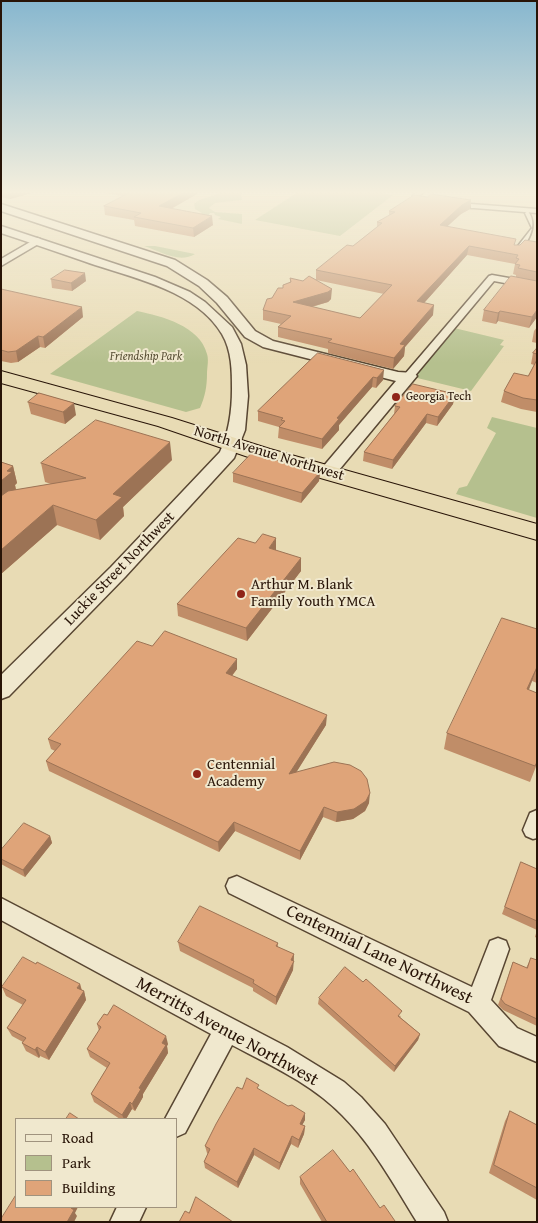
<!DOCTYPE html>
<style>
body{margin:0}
#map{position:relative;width:538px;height:1223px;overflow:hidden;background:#e8dbb4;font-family:"Gentium Book Plus",serif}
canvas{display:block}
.frame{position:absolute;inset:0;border:2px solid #281407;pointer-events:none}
.legend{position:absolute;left:15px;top:1118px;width:162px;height:90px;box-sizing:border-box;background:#f0e8ce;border:1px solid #a0937e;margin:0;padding:6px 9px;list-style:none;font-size:15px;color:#281407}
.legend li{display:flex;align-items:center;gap:10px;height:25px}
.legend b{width:25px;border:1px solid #a0937e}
</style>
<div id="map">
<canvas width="538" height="1223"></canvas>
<div class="frame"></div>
<ul class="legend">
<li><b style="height:6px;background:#f0e8ce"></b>Road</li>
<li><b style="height:14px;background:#b5c08e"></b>Park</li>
<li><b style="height:14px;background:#dfa479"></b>Building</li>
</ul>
</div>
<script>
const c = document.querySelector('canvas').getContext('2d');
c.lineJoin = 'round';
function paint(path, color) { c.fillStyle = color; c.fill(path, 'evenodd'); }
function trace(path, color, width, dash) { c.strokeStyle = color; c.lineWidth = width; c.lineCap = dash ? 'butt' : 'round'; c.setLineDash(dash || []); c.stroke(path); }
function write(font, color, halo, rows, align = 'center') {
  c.font = font + ' "Gentium Book Plus",serif'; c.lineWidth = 4; c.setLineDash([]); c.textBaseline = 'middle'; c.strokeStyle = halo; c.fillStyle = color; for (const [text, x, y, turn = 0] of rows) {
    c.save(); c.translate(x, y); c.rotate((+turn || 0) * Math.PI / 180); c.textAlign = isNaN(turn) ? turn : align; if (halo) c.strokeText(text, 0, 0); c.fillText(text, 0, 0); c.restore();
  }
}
const green = new Path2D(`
 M224 192H241L242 200 215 203 209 208 215 212 242 214V224L218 219 221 217 215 215 214 213H210L208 216 199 215 202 213 195 209 194 204 199 200Z
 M298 192H375L393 195 340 236 255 220Z
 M144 246H155L195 254C179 264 160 251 144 246Z
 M137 311C162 316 200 326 207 354 209 360 207 368 207 374 207 386 205 397 200 408L186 412 50 374Z
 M450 327 504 340 500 345 504 346 471 391 409 376Z
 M492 417 537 428V518L456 494 459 488 467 486 496 433 487 428Z`);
const pedestrian = new Path2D(`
 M417 192H424L417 197H413V195Z
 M528 211C538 225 529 241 518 253H514V251L532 228 525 213Z`);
const minor = new Path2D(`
 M471 204 537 209V213L474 208H471Z
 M37 238 40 239V243L1 266V259Z
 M492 275 537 283V289L494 281 413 378H405L403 376 405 374 489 276Z
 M537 810V838L533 839 526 836 523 830 530 813Z
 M237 876 472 987 490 941 498 938 506 941 509 949 491 1000 517 1028 537 1037V1062L499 1046 469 1012 229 893 226 886 229 879Z
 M1 898 287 1047 344 1082 361 1097 385 1124 444 1212 448 1222H417C394 1185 373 1146 342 1115 312 1084 270 1065 232 1045L185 1133 176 1137V1119H165L211 1034 1 920Z
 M117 1207H146L139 1222H110Z`);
const tertiary = new Path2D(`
 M1 204 175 260 207 280 227 297 255 331 273 341 398 372 414 373 417 376 334 476 328 477 322 476 319 472 322 468 396 381 263 347 245 337 217 303 199 286 167 266 1 211Z
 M1 226 155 277 190 292 205 302 232 327 241 344 246 365 248 396 245 430 234 458 125 577 9 696 1 699V675L111 567 220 452C229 432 232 411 232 389 232 371 232 351 222 334 197 292 138 279 95 265 63 254 32 243 1 233Z`);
const trunk = new Path2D(`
 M1 371 172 418 270 449 537 524V540L254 459 158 426 1 383Z`);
const wall = new Path2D(`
 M1 192H35L10 199 1 197Z
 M99 192H197V194L171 209 213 225 194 237 135 226 134 220 105 215 104 206 123 196Z
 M427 197 471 200 470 209 461 214 447 226 515 245H520L537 242V317L529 328 498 321 496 324 482 321 484 310 516 277V275L513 274 515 264 467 255 424 303 433 315 405 347 404 356 393 369 328 353V349L278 337V327L281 324 263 320V310L272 298 290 282V278L331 299 328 302 312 307 360 318 384 294 316 280V270L353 246 377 227V222L389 216V211Z
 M51 279 86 281 72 291 52 288Z
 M1 289 83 317 45 348 40 347 18 362 11 363 1 361Z
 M537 327V343L532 342 534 331Z
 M537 348V412L521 409 501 402 504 391 528 376 534 365 531 364 533 353Z
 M318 353 383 380 376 388 372 387 349 413 339 425V430L322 449 278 438 279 427 258 421V411Z
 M455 394 453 404 437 426 426 423 392 469 363 461 364 452 394 414 395 406Z
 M28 402 76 415 65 424 31 414Z
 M172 460 123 507 124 516 100 540 57 525 1 574V462L13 466 17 483 15 485 16 490 51 484 45 482 41 463Z
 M320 472 319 481 301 503 233 482V473Z
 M301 558V571L247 641 178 616 177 604Z
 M537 629V683L532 681 529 690 537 693V764L530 782 444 749 447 733Z
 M152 646 237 669 232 676 326 725 296 772 369 803 365 811 353 819 336 822 323 817 300 860 235 831 219 852 49 771 46 761 55 751 51 749 48 739Z
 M50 836 52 843 25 877 1 864V850Z
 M521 862 537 869V930L502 914Z
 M537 930V938L535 937Z
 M178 942 278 943V947L294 954 293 970 276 1005 253 991V988L180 951Z
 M531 958 537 960V1026L503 1010 498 1005 513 962 526 968Z
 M80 984 82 990 84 991 86 1000 49 1060 40 1056 39 1058 26 1051 22 1043 23 1042 12 1036 7 1028 23 1005 6 996 2 987Z
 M319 998 401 1016 400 1017 420 1034 418 1040 394 1072 318 1004Z
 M97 1024 168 1044 167 1046 168 1053 143 1094V1097L135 1111 132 1109 126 1119H120L94 1102 91 1094 107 1068 90 1057 87 1049 99 1031Z
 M242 1089H259L305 1120 302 1125 305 1126 304 1134 298 1148 291 1144 279 1170 254 1155 238 1188 205 1168 204 1162 208 1154 207 1153 205 1146Z
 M510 1111 537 1125V1200L489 1173 505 1121Z
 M350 1172 380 1208 395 1222H322L300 1184V1177Z`);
const shadedWall = new Path2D(`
 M9 192H35L10 199Z
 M185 192H197V194L160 215 159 206Z
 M471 200 470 209 461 214 439 234 440 225 462 205Z
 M212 216 213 225 194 237 193 228Z
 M469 246 467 255 416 312 417 301Z
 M85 273 86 281 72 291 71 283Z
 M332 289 331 299 328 302 293 312V302Z
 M434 305 433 315 405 347 404 356 393 369 394 358 400 344Z
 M82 307 83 317 45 348 43 337Z
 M537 310V317L529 328 532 317Z
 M500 311 498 321 496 324 498 313Z
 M38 336 40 347 18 362 16 351Z
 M384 370 383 380 376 388 377 378Z
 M373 377 372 387 339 425V430L322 449V439L337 418Z
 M455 394 453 404 437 426 438 417Z
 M74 403 76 415 65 424 63 412Z
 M427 414 426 423 392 469 393 460Z
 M170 442 172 460 123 507 124 516 100 540 96 520 113 494Z
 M13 466 17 483 15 485 16 490 1 501V481L7 471Z
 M320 472 319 481 301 503 302 493Z
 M53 505 57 525 1 574V550Z
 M276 538V551L269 548Z
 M301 558V571L247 641 246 628Z
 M237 659V669L226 683V673Z
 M537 667 532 681 522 706 527 689Z
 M327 715 326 725 289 784V774Z
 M370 793 369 803 365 811 353 819 336 822 337 812Z
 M324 807 323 817 300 860V851Z
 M234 822 235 831 219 852 218 842Z
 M50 836 52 843 25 877 23 870Z
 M294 954 293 970 276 1005V997Z
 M80 984 82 993 84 991 86 1000 49 1060 45 1052Z
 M420 1034 418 1040 394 1072 395 1066Z
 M166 1036 168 1044 167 1046 168 1053 143 1094V1097L135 1111 132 1104 139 1088 162 1043Z
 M37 1047 40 1056 39 1058 35 1050Z
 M130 1102 132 1109 126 1119H124L122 1115Z
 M305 1113V1120L299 1131 300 1124Z
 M305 1126 304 1134 298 1148 299 1140Z
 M292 1136 291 1144 279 1170 280 1163Z
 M254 1148V1155L238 1188 237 1182Z
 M71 1207H78L75 1213 77 1216 74 1222H67Z`);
const building = new Path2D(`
 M131 192H185L159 206 212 216 193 228 134 217 141 213 104 206Z
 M431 194 471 200 462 205 440 225 516 239 514 245H520L525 240 537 242V272L518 268 520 265 515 264 519 259 516 258 518 255 469 246 417 301 434 305 400 344 405 345 394 358 328 342 332 339 278 327 291 316 263 310 267 299 272 298 278 288H283V285L291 282 290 278 303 281 309 276 332 289 328 292 293 302 360 318 392 285 316 270 347 245 353 246 382 223 377 222 395 212 389 211 414 195 427 197Z
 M65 270 85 273 71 283 51 279Z
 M511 276 537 281V310L532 317 500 311 498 313 484 310Z
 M1 289 82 307 43 337 38 336 16 351 8 352 1 350Z
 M537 348V354L533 353Z
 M318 353 384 370 377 378 373 377 350 403 337 418 339 419 322 439 279 427 285 421 281 420 283 418 258 411Z
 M537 360V400L523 398 504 391 514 373 528 376Z
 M413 384 455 394 438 417 427 414 393 460 364 452 400 407 395 406Z
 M39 393 74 403 63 412 28 402Z
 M96 420 170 442 113 494 122 497 96 520 53 505 1 550V496L8 491 86 478 41 463Z
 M252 453 320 472 302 493 233 473Z
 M1 462 13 466 7 471 12 472 1 481Z
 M263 534 276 538 269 548 301 558 246 628 177 604 238 538 255 543Z
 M502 618 537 629V667L527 689 537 693V762L535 766 447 733Z
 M165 631 237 659 226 673 327 715 289 774 334 762 350 765 361 771 367 779 370 793 366 801 354 809 337 812 324 807 300 851 234 822 218 842 46 761 61 744 48 739 137 641 152 646Z
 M24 823 50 836 23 870 1 859V850Z
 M521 862 537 869V921L505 907Z
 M200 906 278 943 276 946 294 954 291 960 294 961 276 997 253 983 254 980 178 942Z
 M23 957 36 964 37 962 80 984 77 988 84 991 45 1052 37 1047 35 1050 22 1043 26 1038 7 1028 26 1000 2 987Z
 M531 958 537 960V1019L505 1004 501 999 513 962 527 968Z
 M345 967 363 982 366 979 402 1011 398 1016 420 1034 395 1066 319 998Z
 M114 1005 166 1036 162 1043 166 1045 139 1088 141 1089 132 1104 130 1102 122 1115 91 1094 110 1063 87 1049 101 1027 97 1024 104 1014 107 1015Z
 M247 1078 259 1085 257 1088 288 1106 292 1105 305 1113 300 1124 305 1126 299 1140 292 1136 280 1163 254 1148 237 1182 204 1162 210 1149 205 1146 216 1124 237 1087 242 1089Z
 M510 1111 537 1125V1188L494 1165Z
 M70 1113 79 1119H66Z
 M333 1150 350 1172 353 1169 380 1208 384 1205 395 1221V1222H327L300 1177Z
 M16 1195V1207H71V1208L74 1210 67 1222H58L57 1221 56 1222H1V1219Z
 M196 1197 233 1222H179L185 1211 189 1213Z`);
const markers = [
 [396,397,5,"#8f2418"],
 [241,594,5,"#8f2418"],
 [197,774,5,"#8f2418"]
];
const farParknames = [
 ["Friendship Park",146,357]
];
const farPoinames = [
 ["Georgia Tech",406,397]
];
const streetNames = [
 ["North Avenue Northwest",269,454,17],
 ["Luckie Street Northwest",120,569,-46]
];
const poiNames = [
 ["Arthur M. Blank",251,585],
 ["Family Youth YMCA",251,602],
 ["Centennial",207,765],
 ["Academy",207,782]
];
const nearStreetnames = [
 ["Centennial Lane Northwest",379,955,26],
 ["Merritts Avenue Northwest",227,1032,29]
];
paint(green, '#b5c08e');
trace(pedestrian, '#584632', 3);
trace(minor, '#584632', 3);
trace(tertiary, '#584632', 3);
trace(trunk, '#281407', 2);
paint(pedestrian, '#f0e8ce');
paint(minor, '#f0e8ce');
paint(tertiary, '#f0e8ce');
paint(trunk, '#e8dbb4');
paint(wall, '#c08d68');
paint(shadedWall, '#9c7355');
paint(building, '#dfa479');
trace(building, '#9c7355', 1);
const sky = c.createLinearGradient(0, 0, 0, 363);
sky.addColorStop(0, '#87b7cf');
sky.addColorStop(0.53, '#f5efdd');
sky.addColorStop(1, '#f5efdd00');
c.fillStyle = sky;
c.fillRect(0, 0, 538, 363);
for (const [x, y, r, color] of markers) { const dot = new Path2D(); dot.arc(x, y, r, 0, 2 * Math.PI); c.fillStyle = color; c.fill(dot); trace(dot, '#f0e8ce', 2); }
write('italic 12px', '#595036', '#f0e8ce', farParknames);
write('12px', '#281407', '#f0e8ce', farPoinames, 'left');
write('15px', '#281407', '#f0e8ce', streetNames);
write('15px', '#281407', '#f0e8ce', poiNames, 'left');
write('18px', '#281407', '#f0e8ce', nearStreetnames);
</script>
